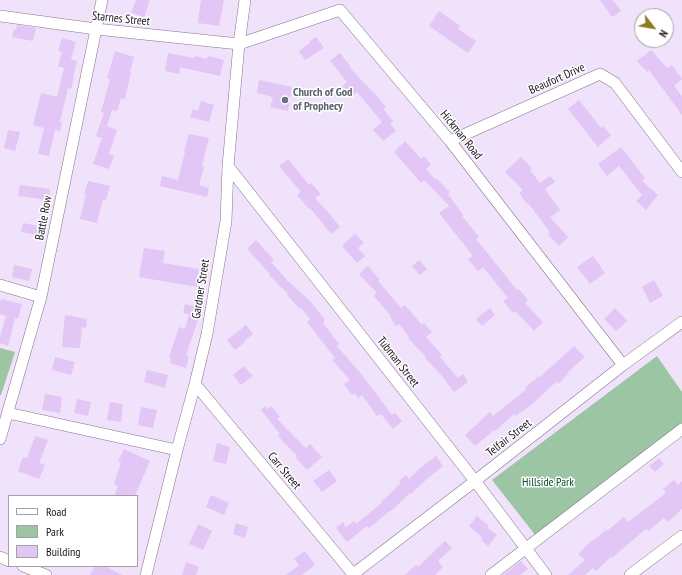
<!DOCTYPE html>
<style>
body{margin:0}
#map{position:relative;width:682px;height:575px;overflow:hidden;background:#efe2fa;font-family:"PT Sans Narrow",sans-serif}
canvas{display:block}
.legend{position:absolute;left:8px;top:495px;width:130px;height:72px;box-sizing:border-box;background:#fff;border:1px solid #a3a1a5;margin:0;padding:5px 7px;list-style:none;font-size:12px;color:#1a151e}
.legend li{display:flex;align-items:center;gap:8px;height:20px}
.legend b{width:20px;border:1px solid #a3a1a5}
.north{position:absolute;left:634px;top:8px;width:40px;height:40px;box-sizing:border-box;background:#fff;border:1px solid #a3a1a5;border-radius:50%;rotate:121deg;font-size:11px;font-weight:700;line-height:16px;text-align:center;color:#1a151e}
.north::after{content:'';display:block;margin:auto;width:14px;height:18px;background:#8e7b21;clip-path:polygon(50% 0,100% 100%,50% 72%,0 100%)}
</style>
<div id="map">
<canvas width="682" height="575"></canvas>
<ul class="legend">
<li><b style="height:5px;background:#fff"></b>Road</li>
<li><b style="height:11px;background:#9cc5a4"></b>Park</li>
<li><b style="height:11px;background:#e2c6f5"></b>Building</li>
</ul>
<div class="north">N</div>
</div>
<script>
const c = document.querySelector('canvas').getContext('2d');
c.lineJoin = 'round';
function paint(path, color) { c.fillStyle = color; c.fill(path, 'evenodd'); }
function trace(path, color, width, dash) { c.strokeStyle = color; c.lineWidth = width; c.lineCap = dash ? 'butt' : 'round'; c.setLineDash(dash || []); c.stroke(path); }
function write(font, color, halo, rows, align = 'center') {
  c.font = font + ' "PT Sans Narrow",sans-serif'; c.lineWidth = 3; c.setLineDash([]); c.textBaseline = 'middle'; c.strokeStyle = halo; c.fillStyle = color; for (const [text, x, y, turn = 0] of rows) {
    c.save(); c.translate(x, y); c.rotate((+turn || 0) * Math.PI / 180); c.textAlign = isNaN(turn) ? turn : align; if (halo) c.strokeText(text, 0, 0); c.fillText(text, 0, 0); c.restore();
  }
}
const green = new Path2D(`
 M0 348 15 352 1 395H0Z
 M657 356 682 392V424L536 536 492 480Z`);
const building = new Path2D(`
 M136 0H150L144 17 131 13Z
 M201 0H224L219 26 198 23Z
 M600 0H613L621 11 612 17Z
 M439 11 460 26 458 29 476 41 468 53 429 26Z
 M17 25 36 28 33 41 12 37 14 29 16 30Z
 M316 37 324 48 305 60 299 51 310 43 309 42Z
 M62 38 76 42 71 59 77 61 73 78H74L71 89 68 88 60 122 62 123 60 131 55 130 49 156 38 154 44 128 33 125 41 93 57 97 64 68 58 66 62 52 58 51Z
 M651 50 667 68 672 65 682 79 674 86 682 96V115L649 70 647 72 637 61Z
 M115 51 134 57 130 72H131L125 99 121 98 117 111 112 110 107 126 117 130 109 154 114 156 109 169 93 164 102 138 96 136 104 113 101 112 110 79H107Z
 M168 53 194 58 195 56 207 59 208 56 224 60 220 76 180 67 179 74 165 71Z
 M340 53 351 67 350 68 374 93 386 107 383 109 393 121 390 123 396 131 383 141 373 130 382 122 357 92 352 97 342 87 347 82 330 61Z
 M259 80 292 87 288 111 270 107 273 97 257 93Z
 M579 100 601 128 603 126 611 135 598 147 568 109Z
 M201 101 214 105 209 122 190 117 193 109 198 111Z
 M8 130 20 132 15 151 4 148Z
 M189 134 209 138 202 166 204 167 199 185 209 188 207 197 160 186 162 176 178 180 185 152H184Z
 M405 141 421 159 424 156 431 165 426 169 436 180 437 179 450 192 448 194 463 215 462 216 479 237 476 239 517 290 519 289 528 300 525 303 543 322 534 331 515 311 513 313 503 301 508 298 483 267 478 271 468 259 473 256 439 213 449 206 424 180 421 183 394 152Z
 M621 147 645 178 642 181 658 195 646 210 636 201 642 195 619 166 607 176 598 164Z
 M521 157 532 168 530 170 540 183 550 176 555 182 545 189 560 210 550 217 568 237 559 246 548 234 550 232 528 203 527 204 519 193 523 190 505 172Z
 M288 159 309 185 311 183 321 194 315 198 328 212 340 227 331 234 310 208 309 209 297 195 301 192 279 166Z
 M88 181 110 186 106 200 103 199 97 223 80 219 86 195H84Z
 M20 185 50 189 49 200 18 196Z
 M23 223 43 227 41 236 21 232Z
 M355 234 364 243 358 248 365 256 357 263 342 246Z
 M256 240 274 260 271 262 288 281 310 301 325 320 323 323 339 344 337 346 362 375 392 415 395 413 402 421 393 429 381 414 377 416 362 395 358 398 355 393 352 395 344 384 350 380 332 360 335 358 307 322 310 319 300 307 299 308 287 295 288 294 269 275 270 274 247 249Z
 M144 248 165 251 163 263 199 269 197 287 139 277Z
 M593 256 605 273 590 284 577 267Z
 M419 260 427 269 420 275 412 266Z
 M14 265 32 269 29 281 12 277Z
 M368 266 380 280 378 281 401 308 405 305 422 325 424 323 432 332 426 337 442 355 440 357 458 378 463 374 468 382 454 392 442 376 425 358 426 357 408 338 409 337 399 324 396 326 390 317 391 316 374 296 377 293 359 274Z
 M654 280 663 296 650 303 642 287Z
 M1 299 22 304 18 319 15 318 8 346 0 343V337L6 316 0 314V303Z
 M185 304 202 308 199 320H198L186 355 189 356 186 368 170 363 171 358 169 357 179 327 185 329 189 314 183 313Z
 M490 308 495 315 482 326 476 319Z
 M615 308 627 321 616 331 604 319Z
 M65 315 87 319 86 328 82 327 80 348 62 347Z
 M246 325 253 334 244 341 245 342 235 350 227 340Z
 M574 346 585 357 568 372 569 373 558 384 556 382 531 405 516 416 514 414 495 431 494 430 475 446 465 435 490 412 493 416 527 389 525 388 539 376 540 377Z
 M55 357 75 362 71 375 52 370Z
 M244 366 253 376 241 385 233 375Z
 M147 370 168 375 165 388 144 382Z
 M45 394 62 397 60 413 42 410Z
 M77 399 91 402 88 416 74 413Z
 M110 402 123 404 121 422 107 420Z
 M265 406 267 409 271 406 280 417 277 419 306 448 310 444 322 457 307 470 295 457 297 456 278 436 280 434 261 410Z
 M141 407 157 410 153 428 138 425Z
 M35 436 48 440 39 463 45 465 39 479 18 471 23 457 27 458Z
 M217 443 230 447 226 464 213 461Z
 M124 449 150 461 135 496H114L118 486 114 484 121 462 118 461Z
 M436 456 443 466 428 478 411 494 410 493 391 511H390L369 528 367 526 347 542 336 528 343 522 346 527 354 521 356 524 382 503 381 502 401 483 399 481 406 475 409 479 419 469Z
 M659 458 664 464 655 472 649 466Z
 M329 470 337 481 322 492 313 481Z
 M674 480 678 485 682 481V509L676 514H677L667 522 664 518 648 531 646 529 612 558 611 557 596 571 593 568 585 575H568L585 560 578 554 587 545 606 530 607 531 624 517 628 522 666 493 663 489Z
 M211 495 229 503 224 515 206 507Z
 M477 516 489 526 488 528 497 535 488 546 481 540 483 538 469 526Z
 M236 523 248 527 245 538 233 534Z
 M198 524 212 531 203 550 189 544Z
 M445 541 452 548 438 561 443 567 435 575H405L416 565 418 567Z
 M305 551 315 565 302 575H286L299 565 294 559Z
 M521 561 528 569 520 575H503Z
 M186 562 199 567 196 575H182Z
 M95 566H105L122 575H90Z`);
const minor = new Path2D(`
 M0 16 96 29 239 44 340 10 450 141 623 365
 M450 141 600 74 615 83 682 172
 M228 166 475 481 546 575
 M0 285 41 297
 M195 384 353 574
 M8 413 177 450
 M0 439 41 297 102 0
 M0 557 9 561
 M23 566 46 575
 M146 575 177 450 195 384 207 334 226 221 228 166 239 44 245 0
 M352 575 475 481 623 365 682 322
 M491 575 682 429
 M630 575 682 536`);
const markers = [
 [285,100,4,"#6b7280"]
];
const streetNames = [
 ["Starnes Street",121,19,6],
 ["Beaufort Drive",557,79,-24],
 ["Hickman Road",461,135,51],
 ["Battle Row",44,218,-79],
 ["Gardner Street",201,289,-81],
 ["Tubman Street",398,362,52],
 ["Telfair Street",509,438,-38],
 ["Carr Street",284,471,50]
];
const worshipNames = [
 ["Church of God",293,93],
 ["of Prophecy",293,107]
];
const parkNames = [
 ["Hillside Park",548,483]
];
paint(green, '#9cc5a4');
paint(building, '#e2c6f5');
trace(minor, '#83768c', 12);
trace(minor, '#fff', 11);
for (const [x, y, r, color] of markers) { const dot = new Path2D(); dot.arc(x, y, r, 0, 2 * Math.PI); c.fillStyle = color; c.fill(dot); trace(dot, '#fff', 1.5); }
write('12px', '#1a151e', '#fff', streetNames);
write('bold 12px', '#5b616d', '#fff', worshipNames, 'left');
write('12px', '#045023', '#fff', parkNames);
</script>
